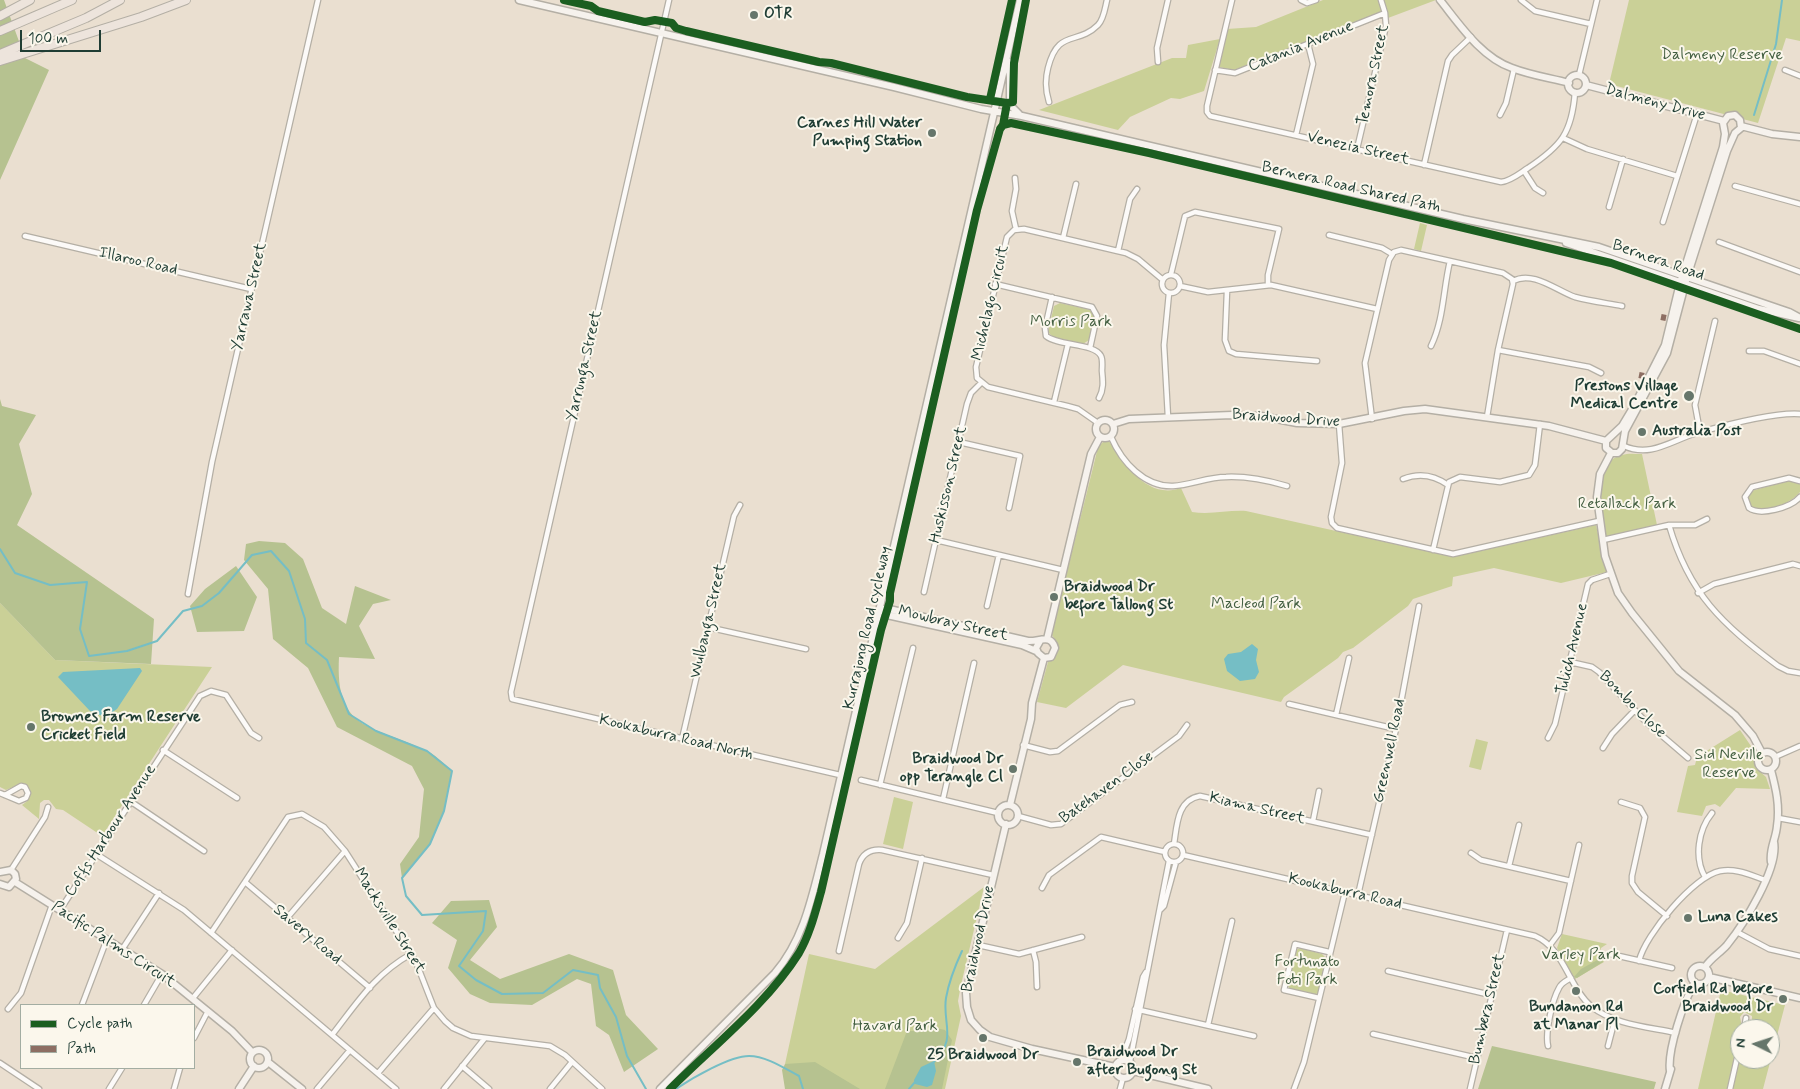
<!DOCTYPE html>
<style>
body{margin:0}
#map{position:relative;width:1800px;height:1089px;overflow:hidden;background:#eadfd0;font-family:Mynerve,sans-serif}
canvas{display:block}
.legend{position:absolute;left:20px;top:1004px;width:175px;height:65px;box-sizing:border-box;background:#fbf7ec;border:1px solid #a3ada2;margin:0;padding:6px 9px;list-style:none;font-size:15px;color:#1f3d34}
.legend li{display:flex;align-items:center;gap:10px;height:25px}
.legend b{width:25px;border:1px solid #a3ada2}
.north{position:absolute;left:1730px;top:1019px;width:50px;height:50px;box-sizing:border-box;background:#fbf7ec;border:1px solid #a3ada2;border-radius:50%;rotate:274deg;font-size:14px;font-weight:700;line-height:20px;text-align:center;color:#1f3d34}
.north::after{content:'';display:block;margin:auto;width:18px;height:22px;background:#66766b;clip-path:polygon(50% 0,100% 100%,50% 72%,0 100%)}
.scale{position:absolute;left:20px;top:30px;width:81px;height:22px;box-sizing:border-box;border:2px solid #1f3d34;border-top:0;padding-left:6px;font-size:15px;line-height:18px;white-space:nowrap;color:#1f3d34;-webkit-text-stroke:4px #fbf7ec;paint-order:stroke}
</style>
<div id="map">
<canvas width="1800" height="1089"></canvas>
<ul class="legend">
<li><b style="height:6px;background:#1b5e20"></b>Cycle path</li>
<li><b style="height:6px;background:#8d6e63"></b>Path</li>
</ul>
<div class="north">N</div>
<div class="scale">100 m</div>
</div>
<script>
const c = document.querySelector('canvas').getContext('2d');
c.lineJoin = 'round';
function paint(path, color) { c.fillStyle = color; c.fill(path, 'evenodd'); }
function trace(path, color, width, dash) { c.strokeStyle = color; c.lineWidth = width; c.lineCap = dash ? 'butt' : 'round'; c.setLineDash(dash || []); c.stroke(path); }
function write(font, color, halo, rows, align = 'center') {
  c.font = font + ' Mynerve,sans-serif'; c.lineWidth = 4; c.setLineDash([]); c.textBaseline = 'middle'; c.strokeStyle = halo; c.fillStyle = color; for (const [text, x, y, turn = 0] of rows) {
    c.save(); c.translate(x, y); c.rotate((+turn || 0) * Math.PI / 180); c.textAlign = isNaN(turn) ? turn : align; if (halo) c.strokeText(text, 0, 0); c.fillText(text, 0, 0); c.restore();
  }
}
const green = new Path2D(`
 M1323 0H1380L1383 12 1234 70 1219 67 1227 29 1256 27Z
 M1383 0H1436L1388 18Z
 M1629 0H1800V41L1786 38 1758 123 1609 84Z
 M1220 39 1204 91 1180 99 1171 98 1130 117 1118 130 1039 110 1172 58H1186L1188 45Z
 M1420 223 1427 225 1421 251 1414 249Z
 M1060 303 1091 310 1094 315 1089 340 1083 344 1053 337 1048 332 1054 306Z
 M1109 441C1125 465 1148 500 1181 488L1192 512C1210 515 1228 510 1246 511L1453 557 1596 525 1607 572 1561 583 1494 568 1453 577 1452 586 1413 599 1408 606 1353 648 1343 652 1338 658 1284 697 1281 702 1123 665 1066 708 1037 702 1048 662 1058 651V644L1052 635C1066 572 1083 510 1098 447L1103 442Z
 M1642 454 1657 525 1606 537C1603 516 1591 461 1622 455 1628 453 1636 454 1642 454Z
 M1788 481 1800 483V492C1791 504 1761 516 1748 504L1747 497 1751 491Z
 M0 603 55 660 212 667 102 836 63 810 56 809 49 800H44L40 803 39 819 22 805C30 800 32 795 28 786L23 783 6 790 0 787Z
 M1740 730 1755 752V767L1766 777 1770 789 1736 788 1720 807 1715 804 1706 806 1702 816 1677 812 1688 766 1695 765 1697 757Z
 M1476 739 1488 742 1481 770 1469 767Z
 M894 797 913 802 903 849 883 844Z
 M984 887 961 985 958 1001 961 1016 945 1089H804L785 1064 809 954 875 969Z
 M1562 934 1607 944 1601 948 1599 954 1604 962 1575 979 1557 948Z
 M1300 948 1322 954 1326 958 1319 992 1315 995 1291 991 1288 986 1296 950Z
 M1721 990 1785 1005 1763 1089H1733L1740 1058 1770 1059V1029H1747L1752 1022V1016L1744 1012 1740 1017 1742 1027 1727 1089H1698Z`);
const forest = new Path2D(`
 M0 0H4L25 58 49 70 0 180Z
 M0 399 2 406 36 415 19 444 32 494 17 525 154 619 151 664 55 660 0 603Z
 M259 541 285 543 303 559 322 608 346 624 355 586 391 600 373 604 359 626 375 659 339 657C335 731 370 724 425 750 435 754 444 764 452 771L444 811 430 844 402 878 400 864 419 837 424 789 412 766 337 727 308 668 273 639 268 589 244 560 246 544Z
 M236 566 257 597 244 631 197 632 190 606 205 589Z
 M489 900 497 927 470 960 500 979 569 954 613 970 626 1015 658 1049 624 1072 609 1035 596 1026 591 984 577 979 532 1005 490 1003 470 994 448 968 457 940 432 923 451 901Z
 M1601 958 1603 962 1577 978 1574 977 1581 969Z
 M936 1028 945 1030 952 1040 942 1089H885L907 1031H923Z
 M1492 1046 1656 1082 1654 1089H1478Z
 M815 1062 860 1089H785L782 1070 785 1064Z`);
const water = new Path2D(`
 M1252 644 1258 649 1256 660 1259 672 1255 679 1240 681 1227 671 1224 659 1228 654 1241 652Z
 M140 668 142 671 117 709 105 717 90 711 58 677 63 672Z
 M934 1061 936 1071 932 1085 927 1087 915 1084 914 1080 921 1067Z`);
const stream = new Path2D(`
 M1754 115 1776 44 1782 0
 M0 549 15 573 50 585 87 582 80 629 89 656 127 651 157 641 183 611 202 606 219 593 252 555 271 551 289 571 305 619 306 643 327 660 349 714 376 731 427 751 452 771 444 811 430 844 402 878 406 896 422 915 486 911 483 931 459 966 476 980 502 994 543 993 573 970 598 975 600 988 616 1017 627 1056 646 1089
 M933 1063C958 1038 942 1024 946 998 949 981 955 966 962 951
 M676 1089C692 1078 730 1056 749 1056 766 1056 784 1068 799 1076L803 1089
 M909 1089 916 1081`);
const street = new Path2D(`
 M669 0 511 692 512 699 840 775
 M1232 0 1207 106V112L1210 116 1501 182C1511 181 1520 173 1528 168 1561 146 1572 133 1575 92
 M1301 0 1307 3 1316 0
 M1521 0 1535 11 1591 24
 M1158 62 1157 48 1168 0
 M1215 70 1235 73 1385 13
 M1785 70 1800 76
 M1579 75 1597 0
 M1049 102C1045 89 1045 80 1048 68 1058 28 1077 46 1098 25 1104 19 1105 8 1107 0
 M1500 115 1506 103 1514 69
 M1296 135 1313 64 1308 44
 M1563 138 1587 149 1677 176
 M1357 149 1386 26 1385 13 1381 0
 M1424 165 1448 61 1452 55 1471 37
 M1524 171 1535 188 1543 193
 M1015 178 1016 189 1012 211 1016 229
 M1735 186 1800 204
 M1609 207 1623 159
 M1663 222 1697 114
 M1329 235 1382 248 1392 254
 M25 236 251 289
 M1063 238 1076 184
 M1719 242 1800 272
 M1118 251 1130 199 1137 189
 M1171 274 1185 216 1195 212 1279 229 1268 275V285
 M1162 284a9 9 0 1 1 18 0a9 9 0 1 1-18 0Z
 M1513 281C1533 270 1557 291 1575 297 1590 301 1606 303 1622 306
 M995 284 1092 307 1097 316 1090 348
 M1180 286 1208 292 1271 285 1377 309
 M1227 291 1225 340 1229 351 1236 354 1317 361
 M1052 297 1045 328 1046 336C1058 346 1095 343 1101 356 1103 360 1102 367 1102 371 1103 381 1104 389 1099 398
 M1431 346C1444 319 1443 290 1450 261
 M1498 350 1589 367 1601 373
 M1749 351H1764L1800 364
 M1054 402 1068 344
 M1168 417 1164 345 1169 293
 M1372 419 1365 363 1389 260 1394 252 1401 250 1503 273 1512 279 1513 284 1498 350 1487 417
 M1098 423 1078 409 1067 406 988 387 977 378 976 367 1007 237 1014 230 1024 229 1126 253 1138 259 1163 280
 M1339 424 1342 463 1331 517 1332 523 1337 528 1453 554 1599 521
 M1700 432 1695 405 1715 321
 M1111 437C1122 462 1144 487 1173 486 1191 485 1208 477 1226 477 1247 476 1266 480 1287 486
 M959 442 1020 456 1009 508
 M1624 446C1651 458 1672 440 1697 433 1722 426 1776 412 1800 414
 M1403 479C1418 473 1434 475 1448 485
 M1800 481 1789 478 1752 487 1745 497 1749 508C1760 516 1791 508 1800 497
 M1669 525C1689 594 1722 624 1778 666L1788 671 1800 673
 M936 540 1063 570
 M1603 540 1669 525H1695L1707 519
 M1433 550 1449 482 1460 477 1500 482 1529 475 1535 465 1540 424
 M924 592 967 404 971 393 981 383
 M1698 593 1714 584 1793 564 1800 566
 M188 594 212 462 318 0
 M987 606 999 555
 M707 627 806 649
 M1570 662 1592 667 1599 672 1646 722 1688 758
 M1289 704 1396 729
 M1336 715 1349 658
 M1548 738 1555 724 1588 584 1592 580 1610 574
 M682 739 734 516 740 505
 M1023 745 1050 752 1058 751 1120 705 1132 702
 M1603 748 1612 734 1635 710
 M163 750 237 798
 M1775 757 1800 746
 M861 780 998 813
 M880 785 913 648
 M0 793 19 801 26 798 28 793 25 787 21 786 5 795
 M943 799 974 663
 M130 801 204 851
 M1621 802 1640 808 1645 817 1632 876V883L1638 892 1667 916
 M1018 816 1051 825 1061 824 1179 736 1187 725
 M1778 818 1800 822
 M1313 821 1319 791
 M1165 853a9 9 0 1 1 18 0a9 9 0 1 1-18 0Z
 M1174 844C1177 825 1177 800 1200 796L1372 835
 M1471 853 1481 860 1571 881
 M96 854 184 910 396 1089
 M1183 855 1535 936C1565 949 1568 987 1592 1007 1615 1025 1649 1027 1676 1033
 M1509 866 1519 825
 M11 870 45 817 48 807
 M1705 877C1694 858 1698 830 1712 813
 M245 882 370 988
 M1042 888 1049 875 1101 837 1165 852
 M1358 895 1396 729 1419 606
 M60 910 200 696 211 691 226 695 251 733 259 738
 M1160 910 1164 906 1176 862
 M287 918 345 851
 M1737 932 1769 949 1800 956
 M211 933 288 817 302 814 324 827 345 851 416 962 434 1008 445 1021 453 1028 471 1036 550 1046 565 1055 602 1089
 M898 938 907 923 922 858
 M978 945 1019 954 1082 937
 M1550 945 1559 933 1579 845
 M123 948 159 893
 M1033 950 1036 962 1037 987
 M839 951 859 864C863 853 871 849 882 850L993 875
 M1610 954 1672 968
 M1639 961C1645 935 1694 876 1720 871 1736 868 1750 875 1765 880
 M1388 971 1491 995
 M193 998 232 950
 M1319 998 1284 990 1295 944 1329 952
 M82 1005 107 939
 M144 1005 162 974
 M8 1009 21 993 52 905
 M1135 1009 1254 1036
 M1208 1025 1232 921
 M1744 1029 1746 1018
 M1373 1034 1477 1058
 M332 1035C357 1003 375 974 411 954
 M194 1038 208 1011
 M1548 1046C1545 1033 1552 1000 1559 988 1561 983 1566 981 1571 978
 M1608 1046 1615 1019
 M1121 1060 1129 1039 1143 977 1146 972
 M1130 1061 1169 861
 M0 1063 39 1089
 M462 1066 489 1089
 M378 1073 434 1008
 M109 1089 122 1068
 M174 1089 180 1068
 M317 1089 350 1050
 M444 1089 485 1038
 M550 1089 572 1062
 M1120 1089 1123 1078
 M1294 1089 1304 1062 1345 892
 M1470 1089 1507 930
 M1730 1089 1740 1045`);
const secondary = new Path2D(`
 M519 0 894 87 981 109 1022 116 1463 219 1599 247 1789 312 1800 318
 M1440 0C1460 25 1481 57 1512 68 1530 75 1550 78 1569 83
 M1008 61 1010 77V105L1019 114
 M1568 84a9 9 0 1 1 18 0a9 9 0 1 1-18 0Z
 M1586 85 1724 121
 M1735 115 1740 120 1741 128 1735 133 1727 151 1687 277 1667 353 1625 431 1622 449 1618 453H1612L1606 448V441L1622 426 1634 406 1665 345 1680 283 1723 147 1725 134 1723 123 1728 116Z
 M1741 126 1772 134 1800 137
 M1566 243 1759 309 1799 318
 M1096 429a9 9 0 1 1 18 0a9 9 0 1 1-18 0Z
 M1113 424 1129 419 1232 415 1261 416 1297 423 1339 424 1404 411 1425 409 1549 426 1606 441
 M1611 453 1600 474 1597 497 1605 556 1618 593 1632 613 1679 671 1735 715 1753 736 1762 753
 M880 609H889L1028 641C1039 642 1051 633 1055 648L1051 657 1044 658 1038 653 1036 648 1040 641
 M880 609 887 615 1022 645 1036 651
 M1047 639 1091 454 1100 437
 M1758 761a9 9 0 1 1 18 0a9 9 0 1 1-18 0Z
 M1771 770C1776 789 1780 806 1777 826 1776 839 1769 849 1771 862
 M1010 805 1031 719 1032 703 1044 658
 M998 815a10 10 0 1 1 20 0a10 10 0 1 1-20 0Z
 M1006 824 966 993 967 1007 971 1020 980 1030 990 1037 1032 1049 1115 1067
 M0 872 11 870 15 874 16 879 9 887 0 884
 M15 882 162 974 232 1031 252 1052
 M1691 975a9 9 0 1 1 18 0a9 9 0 1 1-18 0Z
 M1705 967C1711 958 1720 953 1727 945 1744 924 1779 868 1774 842
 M1709 977 1800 998
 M250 1059a9 9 0 1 1 18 0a9 9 0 1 1-18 0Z
 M1115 1069a9 9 0 1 1 18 0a9 9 0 1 1-18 0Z
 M268 1062 302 1089
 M1133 1071 1208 1089
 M1670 1071C1667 1051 1684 1000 1695 982
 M239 1089 254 1066
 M660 1089 775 973C804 939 812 897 823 854L1020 0
 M1665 1089 1671 1069`);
const highway = new Path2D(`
 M0 16 30 0
 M0 31 72 0
 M0 54 86 18 120 0
 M0 61 141 17 186 0`);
const quiet = new Path2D(`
 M1661 317 1666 318
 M1639 375 1644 376`);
const cycleway = new Path2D(`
 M564 0 591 6 598 11 645 22 655 20 672 23 676 28 686 31 819 62 831 63 967 97 1007 103 1013 102 1014 63 1026 0
 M990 99 1012 0
 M1003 125 1011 123 1149 153 1611 263 1800 329
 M670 1089C712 1047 767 1004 799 953 810 934 815 913 821 892L881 630 890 601V593L977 210 1000 129 1003 125 1007 103`);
const markers = [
 [754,15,5,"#66766b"],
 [932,133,5,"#66766b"],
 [1689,396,6,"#66766b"],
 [1642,432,5,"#66766b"],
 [1054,597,5,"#66766b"],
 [31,727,5,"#66766b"],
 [1013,769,5,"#66766b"],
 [1688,918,5,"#66766b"],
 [1576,991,5,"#66766b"],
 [1783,999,5,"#66766b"],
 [983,1038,5,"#66766b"],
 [1077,1062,5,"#66766b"]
];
const poiNames = [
 ["OTR",764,15],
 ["Carnes Hill Water",922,124,"right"],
 ["Pumping Station",922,142,"right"],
 ["Prestons Village",1678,387,"right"],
 ["Medical Centre",1678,405,"right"],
 ["Australia Post",1652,432],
 ["Braidwood Dr",1064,588],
 ["before Tallong St",1064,606],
 ["Brownes Farm Reserve",41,718],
 ["Cricket Field",41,736],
 ["Braidwood Dr",1003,760,"right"],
 ["opp Terangle Cl",1003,778,"right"],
 ["Luna Cakes",1698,918],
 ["Corfield Rd before",1773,990,"right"],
 ["Braidwood Dr",1773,1008,"right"],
 ["Bundanoon Rd",1576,1008,"center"],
 ["at Manar Pl",1576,1026,"center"],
 ["Braidwood Dr",1087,1053],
 ["after Bugong St",1087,1071],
 ["25 Braidwood Dr",983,1056,"center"]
];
const streetNames = [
 ["Catania Avenue",1301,47,-22],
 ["Temora Street",1374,75,-78],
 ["Dalmeny Drive",1655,103,15],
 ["Venezia Street",1358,149,13],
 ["Bernera Road Shared Path",1351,188,13],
 ["Bernera Road",1658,261,19],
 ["Illaroo Road",138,262,13],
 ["Yarrawa Street",250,297,-77],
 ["Michelago Circuit",991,303,-77],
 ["Yarrunga Street",585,366,-77],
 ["Braidwood Drive",1286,419,4],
 ["Huskisson Street",949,485,-77],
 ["Wulbanga Street",709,621,-77],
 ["Mowbray Street",953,624,13],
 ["Kurrajong Road cycleway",868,628,-77],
 ["Tulich Avenue",1573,649,-77],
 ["Bombo Close",1632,705,45],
 ["Kookaburra Road North",676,738,13],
 ["Greenwell Road",1390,751,-78],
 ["Batehaven Close",1107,788,-36],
 ["Kiama Street",1257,809,13],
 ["Coffs Harbour Avenue",111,831,-57],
 ["Kookaburra Road",1345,892,13],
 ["Macksville Street",389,921,58],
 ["Savery Road",307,935,40],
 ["Braidwood Drive",979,939,-78],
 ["Pacific Palms Circuit",113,945,33],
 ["Bumbera Street",1488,1009,-77]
];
const parkNames = [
 ["Dalmeny Reserve",1722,56],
 ["Morris Park",1071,323],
 ["Retallack Park",1627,505],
 ["Macleod Park",1256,605],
 ["Sid Neville",1729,756],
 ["Reserve",1729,774],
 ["Varley Park",1581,956],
 ["Fortunato",1307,963],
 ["Foti Park",1307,981],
 ["Havard Park",895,1027]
];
paint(green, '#cad097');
paint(forest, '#b6c290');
paint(water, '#75bec5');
trace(stream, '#75bec5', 2);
trace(street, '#b4afa5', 7);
trace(secondary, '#b4afa5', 9);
trace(highway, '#b4afa5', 10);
trace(street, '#fcfaf8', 4.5);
trace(secondary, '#f6f2ed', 6);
trace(highway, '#ede4dc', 8);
trace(quiet, '#8d6e63', 6, [12, 6]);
trace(cycleway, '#1b5e20', 8);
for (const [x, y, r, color] of markers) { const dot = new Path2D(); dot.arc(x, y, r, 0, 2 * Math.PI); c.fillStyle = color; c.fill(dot); trace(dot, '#fbf7ec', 2); }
write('bold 16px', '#1f3d34', '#fbf7ec', poiNames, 'left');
write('16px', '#1f3d34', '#fbf7ec', streetNames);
write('16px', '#435f41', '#fbf7ec', parkNames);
</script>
